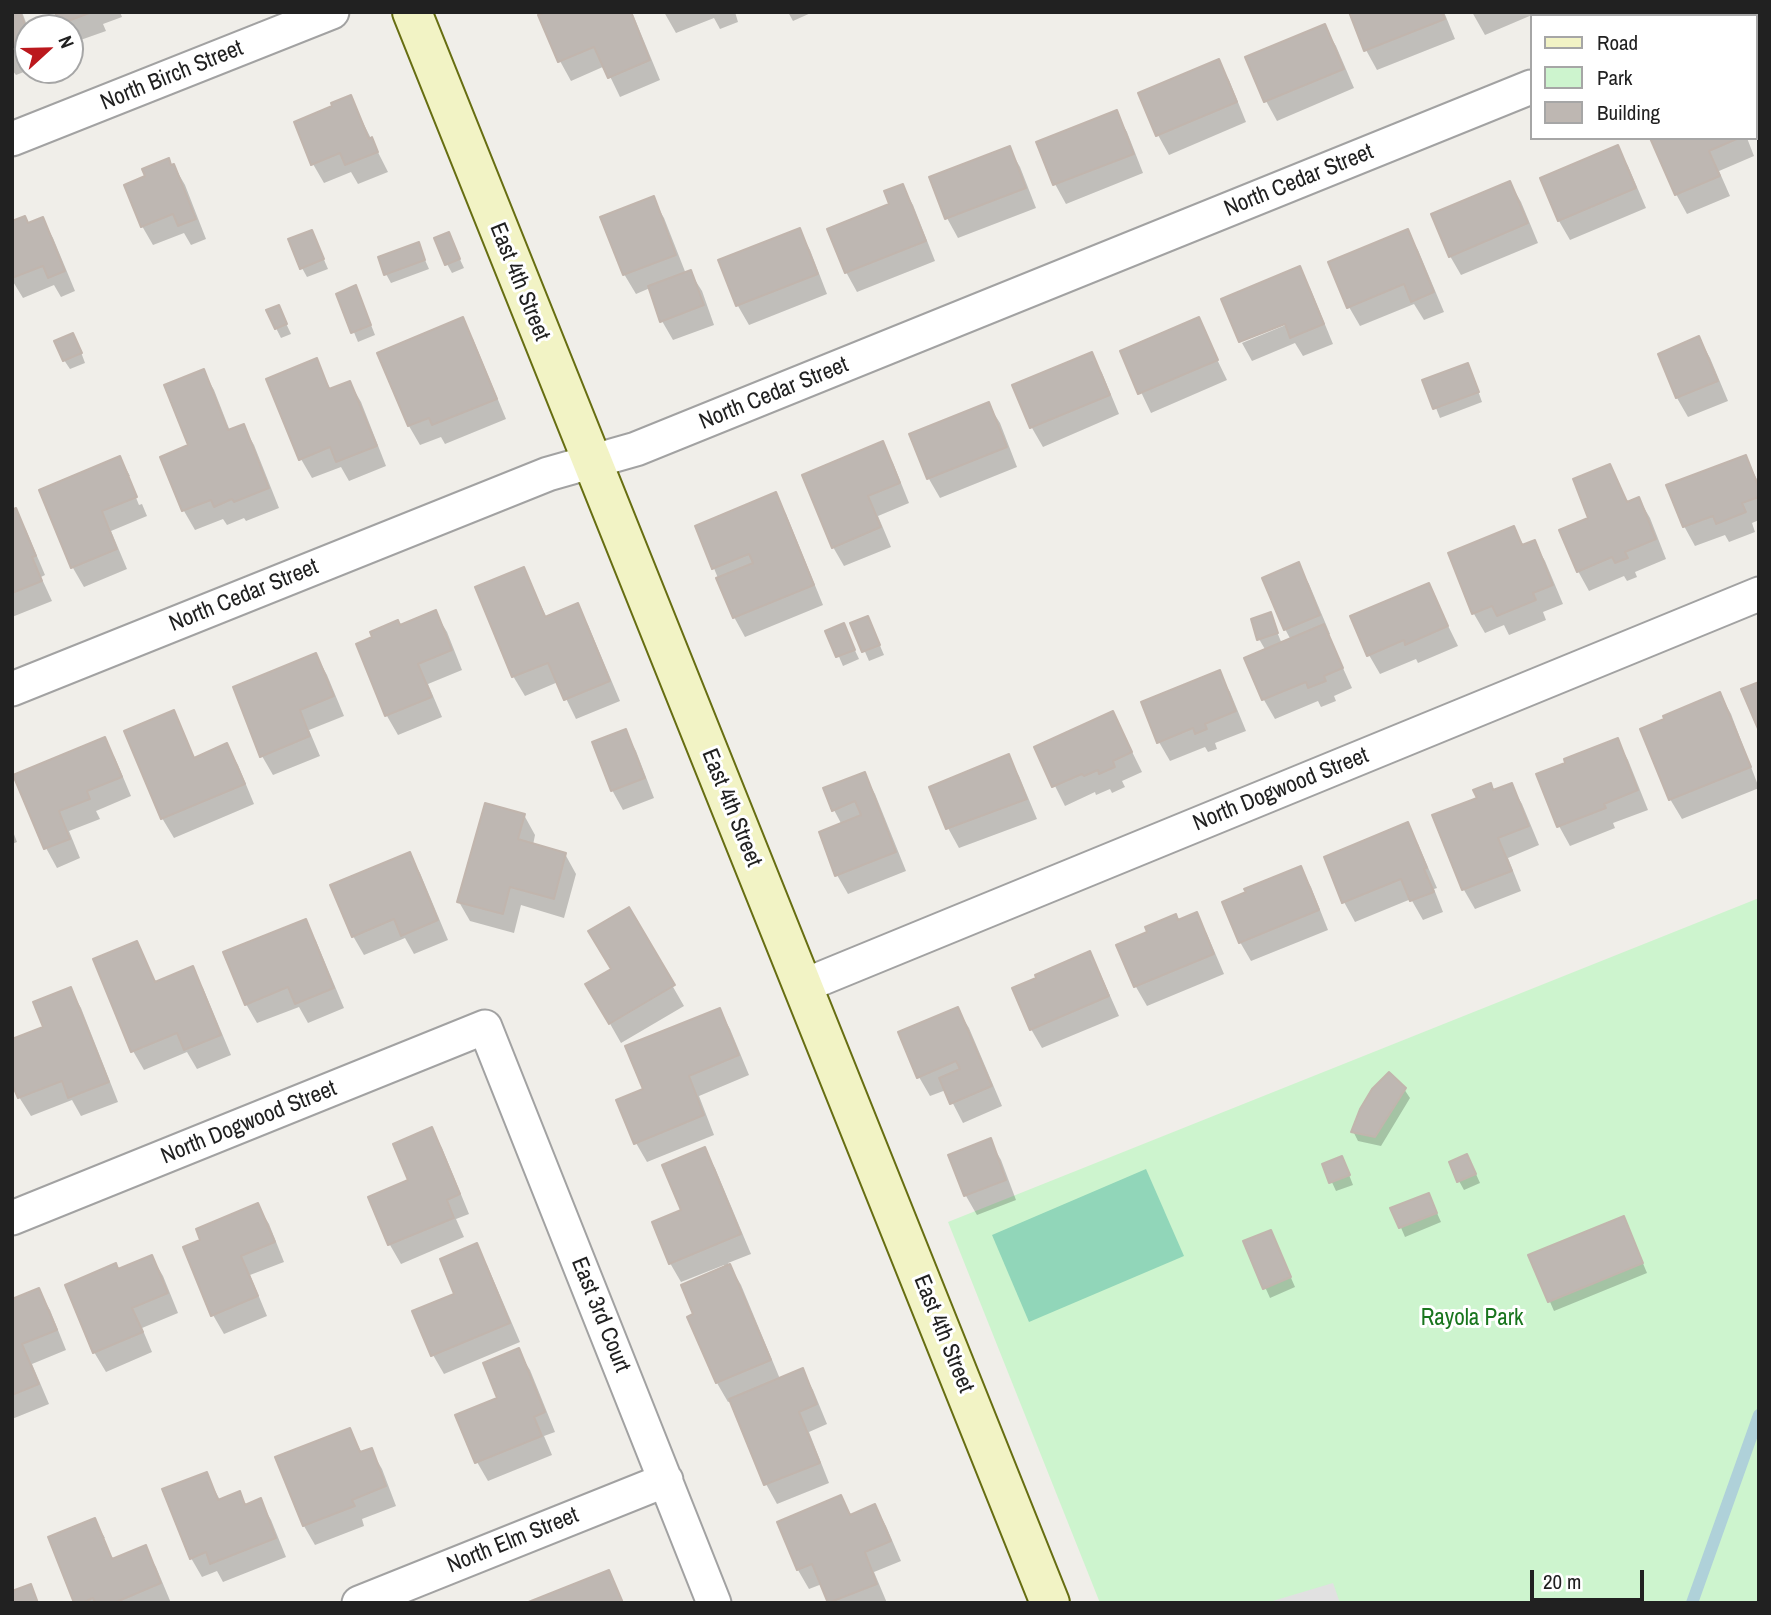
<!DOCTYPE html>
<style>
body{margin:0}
#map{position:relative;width:1771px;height:1615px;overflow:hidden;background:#f0eee9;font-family:"Archivo Narrow",sans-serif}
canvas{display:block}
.frame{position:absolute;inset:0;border:14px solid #212121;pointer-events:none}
.legend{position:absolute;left:1530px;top:14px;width:228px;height:126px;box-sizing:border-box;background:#fff;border:2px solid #a6a6a6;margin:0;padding:9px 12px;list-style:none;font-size:21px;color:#212121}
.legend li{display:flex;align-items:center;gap:14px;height:35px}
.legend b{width:35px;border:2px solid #a6a6a6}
.north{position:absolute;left:14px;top:14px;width:70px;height:70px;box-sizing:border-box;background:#fff;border:2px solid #a6a6a6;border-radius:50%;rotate:68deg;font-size:19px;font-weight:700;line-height:28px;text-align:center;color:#212121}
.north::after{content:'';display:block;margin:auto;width:24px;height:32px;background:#bb181d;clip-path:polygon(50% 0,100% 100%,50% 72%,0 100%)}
.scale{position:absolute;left:1530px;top:1570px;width:114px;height:32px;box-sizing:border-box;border:4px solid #212121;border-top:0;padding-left:9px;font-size:21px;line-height:24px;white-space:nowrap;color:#212121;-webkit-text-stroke:5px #fff;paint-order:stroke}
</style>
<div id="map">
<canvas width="1771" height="1615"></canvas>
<div class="frame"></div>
<ul class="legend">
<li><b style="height:9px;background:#f2f3c5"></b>Road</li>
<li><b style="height:19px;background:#cdf4ce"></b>Park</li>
<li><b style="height:19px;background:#beb7b2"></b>Building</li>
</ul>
<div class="north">N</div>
<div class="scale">20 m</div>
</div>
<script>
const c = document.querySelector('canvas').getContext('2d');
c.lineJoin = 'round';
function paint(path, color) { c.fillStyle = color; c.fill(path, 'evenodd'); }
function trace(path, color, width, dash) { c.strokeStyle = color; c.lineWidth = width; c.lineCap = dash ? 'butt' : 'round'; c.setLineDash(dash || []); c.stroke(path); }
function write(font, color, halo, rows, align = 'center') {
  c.font = font + ' "Archivo Narrow",sans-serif'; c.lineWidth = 6; c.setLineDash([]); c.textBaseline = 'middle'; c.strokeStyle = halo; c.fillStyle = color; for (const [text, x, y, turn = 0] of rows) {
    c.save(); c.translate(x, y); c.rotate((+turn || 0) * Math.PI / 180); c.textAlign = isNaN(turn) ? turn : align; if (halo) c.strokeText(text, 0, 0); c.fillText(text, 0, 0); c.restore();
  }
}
const park = new Path2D(`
 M1759 898V1603H1100L948 1222Z`);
const pitch = new Path2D(`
 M1146 1169 1184 1256 1029 1322 992 1235Z`);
const parking = new Path2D(`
 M1333 1583 1340 1603H1266Z`);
const shadow = new Path2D(`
 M12 12H22L28 28 29 70 16 75 12 70Z
 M57 12H120L122 17 103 24 106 31 72 43 70 28H64Z
 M550 12H632L660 80 620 97 605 66 571 81 560 61 541 16Z
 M664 12H735L738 22 720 29 714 18 676 33Z
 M788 12H813L793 21Z
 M1351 12H1444L1455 39 1377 70 1366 50Z
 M1472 12H1539L1485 35Z
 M1324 26 1336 46 1354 88 1277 121 1266 101Z
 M1218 61 1229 80 1246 122 1169 155 1158 135 1140 94Z
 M350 97 388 172 358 184 351 172 324 183 313 164 335 107Z
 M1116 113 1127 132 1143 173 1066 204 1055 184Z
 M1652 138H1747L1754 156 1719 171 1730 196 1687 214 1676 194Z
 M1617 147 1628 166 1646 208 1570 240 1559 221 1542 179Z
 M1009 148 1020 167 1036 208 958 238 947 218 931 178Z
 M174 166 185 185 206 239 191 245 184 233 153 245 142 226Z
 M1510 183 1521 202 1538 243 1461 275 1450 256Z
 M902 186 913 205 935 261 857 292 846 272Z
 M653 199 664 218 686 274 690 272 702 291 714 325 673 340 662 321 650 288 636 294 624 274Z
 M42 219 53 238 75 291 61 297 54 285 23 298 12 280V231Z
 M799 230 810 250 827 294 749 325 738 306 720 261Z
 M1407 231 1418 250 1444 312 1424 320 1414 304 1360 326 1349 307Z
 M448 234 464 268 452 273 447 264Z
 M316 241 328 269 307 277 302 268Z
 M418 244 429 269 391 283 386 274Z
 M1299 269 1310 288 1333 344 1303 356 1295 343 1252 361 1242 343 1293 322Z
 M338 294 360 297 375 335 358 342Z
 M283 317 291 334 281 338 276 328Z
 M462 320 473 339 506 419 445 444 441 437 420 445 409 426 380 354Z
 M1198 320 1227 380 1151 413 1122 352Z
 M1699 338 1710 358 1728 401 1688 417 1677 398 1660 355Z
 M78 344 85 363 70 369 64 360Z
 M1091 354 1102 373 1119 414 1043 447 1032 428 1014 386Z
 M316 361 331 390 350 383 361 402 386 466 349 481 341 467 312 478 301 459Z
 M203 371 214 390 230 431 243 426 254 445 279 508 246 521 244 518 227 525 223 519 195 530 184 511 163 458 191 446Z
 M1472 374 1482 402 1440 418 1425 381Z
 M988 404 1000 423 1017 467 940 498 929 479 911 435Z
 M882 444 893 463 909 503 878 516 891 547 844 566 833 547Z
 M1745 457 1759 483V520L1752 523 1755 532 1729 542 1725 535 1695 546 1684 526Z
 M120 458 130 476H127L139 505 142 504 147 516 111 531 127 569 84 587 73 568 41 491Z
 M1610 466 1628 503 1639 499 1650 518 1666 559 1635 572 1637 577 1627 581 1624 576 1589 591 1578 571Z
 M775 495 786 514 823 605 745 637 734 617 697 527Z
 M15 510 26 530 45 575 41 577 52 601 12 617V511Z
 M1514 529 1524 546 1534 542 1545 561 1563 604 1543 612 1546 620 1509 635 1504 625 1485 633 1474 614 1450 554Z
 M1298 565 1309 584 1330 634 1328 635 1352 688 1334 696 1336 701 1321 707 1318 701 1275 719 1264 700 1247 659 1266 651 1259 639 1270 615 1282 644 1291 640 1285 629Z
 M524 570 547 618 577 606 588 625 620 701 576 719 558 682 525 696 513 676 477 588Z
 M1428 585 1458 646 1418 663 1416 659 1380 674 1369 655Z
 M435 612 447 632 462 670 428 684 442 717 398 735 387 716 358 645Z
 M853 624 872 627 884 655 869 661Z
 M843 625 859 659 843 666 828 631Z
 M316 655 327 675 344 716 309 730 320 756 273 775 262 756Z
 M1219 673 1230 692 1246 731 1215 743 1217 749 1208 752 1205 747 1170 761 1159 742Z
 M1720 694 1731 714 1759 788 1682 819 1670 799Z
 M173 712 195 759 227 746 238 765 254 804 174 838 162 818Z
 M1113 713 1142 772 1122 781 1125 787 1112 793 1110 789 1096 795 1095 792 1065 806 1036 748Z
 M625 731 636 751 654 798 623 810 612 790Z
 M104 739 115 758 131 796 96 811 100 819 69 831 80 858 57 868 46 848 15 776Z
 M1617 740 1628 760 1648 810 1613 823 1615 828 1570 846 1559 826Z
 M1008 757 1019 776 1037 819 959 848 948 828 931 788Z
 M864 774 875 794 906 871 848 894 837 875 842 825 834 810Z
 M1511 785 1522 804 1539 845 1508 858 1521 891 1475 909 1464 890 1435 816Z
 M524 815 535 835 533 845 565 854 576 874 564 918 521 905 514 933 470 921 459 902Z
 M1407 825 1418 844 1437 888 1434 889 1443 912 1423 920 1411 899 1355 922 1344 902 1326 858Z
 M12 829 17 842 12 844Z
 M409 854 420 873 448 940 414 954 405 938 364 955 353 936Z
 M1300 868 1311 887 1328 930 1251 961 1240 942Z
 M628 909 684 1006 621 1043 588 985 613 970Z
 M1196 914 1207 934 1224 974 1147 1006 1136 987 1118 946Z
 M305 921 316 941 344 1008 308 1023 299 1007 257 1023 246 1004Z
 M137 943 156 983 192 969 203 988 231 1055 197 1069 187 1052 144 1070 133 1051Z
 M1089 954 1100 973 1119 1016 1042 1048 1031 1029Z
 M70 989 81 1008 118 1102 81 1116 72 1100 31 1116 19 1097 46 1028Z
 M957 1009 969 1028 1002 1106 963 1123 946 1090 930 1096 919 1077Z
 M719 1010 730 1029 749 1075 699 1096 714 1135 647 1162 636 1143 645 1090Z
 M1404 1089 1410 1098 1381 1146 1358 1141 1353 1131Z
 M431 1129 442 1148 469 1214 456 1219 464 1237 401 1264 390 1245 371 1198 410 1181Z
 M990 1141 1001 1160 1016 1200 977 1215 966 1196 950 1156Z
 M704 1149 715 1168 751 1254 728 1263 741 1285 780 1379 802 1370 813 1390 827 1424 809 1432 829 1483 777 1504 766 1484 731 1401 728 1402 717 1383 690 1318 695 1315 725 1268 724 1265 681 1282 670 1263 683 1211Z
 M1324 1165 1346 1167 1353 1185 1336 1191Z
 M1472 1165 1480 1183 1464 1190 1459 1181Z
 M1429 1195 1441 1222 1405 1237 1393 1209Z
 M257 1205 269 1224 284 1262 250 1275 267 1316 224 1334 213 1315 202 1241Z
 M1624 1218 1647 1273 1554 1311 1530 1256Z
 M1275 1241 1295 1287 1270 1298 1245 1242Z
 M476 1246 487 1265 520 1342 444 1374 433 1355Z
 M152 1257 163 1276 178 1313 142 1328 152 1352 106 1372 94 1352 119 1271Z
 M38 1290 50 1310 66 1350 32 1364 49 1404 12 1419V1301Z
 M518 1351 530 1370 555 1432 544 1436 552 1455 488 1481 477 1462Z
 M349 1430 362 1453 371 1450 382 1469 396 1506 362 1519 364 1526 315 1545 304 1526 278 1458Z
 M206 1474 220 1500 239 1493 246 1506 260 1501 271 1520 286 1557 223 1582 217 1571 202 1577 191 1558Z
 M840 1497 851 1516 875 1506 886 1526 901 1561 874 1572 887 1603H829L822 1584 809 1589 798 1570 779 1523Z
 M94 1520 105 1538H101L113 1568 145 1548 156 1567 171 1603H76Z
 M608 1572 624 1603H530Z`);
const stream = new Path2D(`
 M1692 1603 1759 1415`);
const building = new Path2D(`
 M12 12H20L28 32V47L12 53Z
 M55 12H92L60 24Z
 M545 12H631L650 60 608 78 594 47 558 62 538 15Z
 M1349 12H1442L1445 19 1364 51Z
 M1325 24 1344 69 1264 102 1245 57Z
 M1219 59 1237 102 1156 136 1138 93Z
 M351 95 369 139 372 137 378 152 345 165 340 153 311 165 294 122 332 106 331 103Z
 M1117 110 1134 154 1053 185 1036 142Z
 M1650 138H1739L1709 151 1720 176 1675 195Z
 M1618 145 1636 188 1558 221 1540 178Z
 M1010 146 1026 188 945 219 929 177Z
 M169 158 171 165 174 164 196 219 178 226 173 214 141 227 124 185 145 176 142 169Z
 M1510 181 1528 223 1449 257 1431 214Z
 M903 184 926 241 845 273 827 229 889 204 884 191Z
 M654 196 676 255 623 275 600 217Z
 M25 216 28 223 43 217 65 271 48 278 43 266 12 278V221Z
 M800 228 818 274 736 306 718 260Z
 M1408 229 1434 292 1411 302 1404 284 1347 308 1328 262Z
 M312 230 324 259 300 269 288 239Z
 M449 232 460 259 445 265 434 238Z
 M419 242 425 260 384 275 378 257Z
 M1300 266 1324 324 1290 338 1285 324 1239 342 1221 299Z
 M691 270 704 305 660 322 648 286Z
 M356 285 371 325 351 333 336 294Z
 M279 305 287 324 275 329 266 310Z
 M463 317 497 399 432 425 429 418 408 426 377 353Z
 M1199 317 1218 360 1138 394 1120 351Z
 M73 333 82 353 63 361 54 341Z
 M1699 336 1718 381 1676 398 1658 354Z
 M1092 352 1110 395 1030 428 1012 385Z
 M317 358 329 389 350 381 377 446 336 462 330 447 299 460 266 379Z
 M1468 363 1479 392 1433 409 1422 380Z
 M204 369 228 430 244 424 269 488 234 502 232 499 214 507 211 500 182 511 160 457 188 445 164 385Z
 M989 402 1007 447 927 479 909 434Z
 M883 441 900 483 868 496 881 527 832 548 802 475Z
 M1746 455 1759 488V497L1742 503 1746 512 1716 524 1713 516 1683 527 1666 485Z
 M120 456 137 497 102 511 117 549 71 568 39 490Z
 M1610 464 1627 502 1639 497 1656 539 1625 552 1628 558 1615 563 1612 557 1577 572 1559 530 1588 518 1573 479Z
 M776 492 814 585 733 618 716 578 753 563 749 554 712 569 695 526Z
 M16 508 36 556 32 557 42 581 12 593V510Z
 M1514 526 1522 545 1535 540 1553 585 1533 593 1536 600 1497 616 1492 606 1472 614 1448 553Z
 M1299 562 1320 615 1284 630 1262 578Z
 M524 567 545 617 578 603 610 681 564 700 548 663 512 677 475 587Z
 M1429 583 1448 626 1405 645 1404 640 1367 656 1350 616Z
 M436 610 452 650 418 664 432 697 385 716 356 644 372 637 370 632 398 620 400 625Z
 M1271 612 1278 633 1257 640 1251 619Z
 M868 616 880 645 862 652 850 623Z
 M844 623 855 650 836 657 825 631Z
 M1324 624 1343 668 1324 676 1326 681 1308 688 1306 682 1262 700 1244 658Z
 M316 653 334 696 300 710 310 736 260 757 233 687Z
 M1220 670 1236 711 1205 724 1207 729 1195 734 1193 728 1157 743 1141 702Z
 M1759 682V731L1741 689Z
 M1720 692 1751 767 1669 800 1640 729 1664 719 1663 716Z
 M174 710 194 758 227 743 245 784 161 819 124 731Z
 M1113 711 1132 752 1113 761 1115 767 1099 774 1098 770 1084 776 1082 774 1052 787 1034 747Z
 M626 729 645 778 611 791 592 742Z
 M105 737 122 777 87 791 90 799 59 811 70 839 44 849 13 775Z
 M1618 738 1638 790 1604 804 1606 808 1557 827 1536 774 1565 763 1564 759Z
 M1009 754 1027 799 946 829 929 787Z
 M865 772 896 852 835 876 819 832 861 815 855 801 832 811 823 788Z
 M1491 783 1493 790 1512 783 1529 826 1498 838 1512 871 1462 890 1432 815 1477 798 1473 790Z
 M485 803 525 814 518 839 566 853 554 899 510 887 503 914 457 902Z
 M1408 822 1427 868 1424 869 1434 892 1410 901 1401 879 1342 903 1324 857Z
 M410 852 438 920 401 936 394 919 352 937 330 885Z
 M1301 866 1319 910 1239 943 1222 902 1246 892 1244 889Z
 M629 907 675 985 609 1024 585 984 611 969 588 931Z
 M1197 912 1214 954 1134 987 1116 945 1147 932 1145 927 1176 914 1178 920Z
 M306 919 334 988 295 1004 288 987 245 1005 223 952Z
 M137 941 155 982 193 966 221 1035 184 1050 177 1033 131 1052 93 959Z
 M1090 951 1109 996 1030 1030 1012 988 1036 978 1035 975Z
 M71 987 109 1082 68 1098 62 1081 18 1098 12 1084V1039L43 1027 33 1002Z
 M958 1007 992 1086 950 1104 939 1078 960 1069 956 1061 917 1078 898 1032Z
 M720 1008 739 1055 689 1076 704 1115 634 1144 616 1100 643 1089 625 1046Z
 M1389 1072 1406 1088 1375 1137 1351 1132 1360 1109 1372 1089Z
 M432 1127 460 1194 447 1200 454 1218 388 1245 368 1197 408 1180 393 1144Z
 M991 1138 1006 1180 964 1196 948 1155Z
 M705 1147 741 1234 669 1264 652 1222 681 1210 662 1165Z
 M1467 1154 1476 1174 1457 1182 1449 1162Z
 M1342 1156 1350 1175 1329 1183 1322 1164Z
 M1429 1193 1437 1213 1399 1228 1390 1208Z
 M258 1203 275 1242 241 1256 258 1296 211 1316 183 1247 200 1240 196 1229Z
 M1624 1216 1643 1263 1548 1302 1528 1255Z
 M1271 1230 1291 1277 1263 1289 1243 1241Z
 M477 1243 510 1323 431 1356 412 1311 454 1294 440 1259Z
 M152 1255 168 1293 132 1308 143 1332 93 1353 65 1285 116 1263 118 1269Z
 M730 1264 771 1360 716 1383 687 1317 693 1314 681 1285Z
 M39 1288 57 1330 22 1344 39 1384 12 1395V1299Z
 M519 1348 545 1412 534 1417 542 1436 475 1463 455 1415 497 1398 483 1363Z
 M803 1368 817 1404 799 1412 820 1463 764 1485 729 1399Z
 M350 1428 360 1452 372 1448 386 1486 352 1500 355 1506 303 1526 275 1457Z
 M207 1472 218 1500 240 1491 245 1505 261 1498 276 1538 210 1564 206 1552 190 1559 162 1489Z
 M841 1495 850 1515 875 1504 891 1541 865 1552 877 1584 828 1603 812 1564 797 1570 777 1522Z
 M95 1518 112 1559 146 1545 161 1583 114 1603H95L93 1598 82 1603H74L48 1537Z
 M609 1570 623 1603H526Z
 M31 1584 38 1603H12V1591Z`);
const street = new Path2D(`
 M1708 16 1717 12
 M12 139 332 12
 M12 689 548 474 636 449 1531 87
 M803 986 1759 594
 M12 1218 485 1027 714 1603
 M359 1603 666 1480`);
const secondary = new Path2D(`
 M412 12 1050 1603`);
const streetNames = [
 ["North Birch Street",172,76,-22],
 ["North Cedar Street",1299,181,-22],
 ["East 4th Street",519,282,68],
 ["North Cedar Street",774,394,-22],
 ["North Cedar Street",244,596,-22],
 ["North Dogwood Street",1281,790,-22],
 ["East 4th Street",731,808,68],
 ["North Dogwood Street",249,1123,-22],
 ["East 3rd Court",600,1315,68],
 ["East 4th Street",943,1334,68],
 ["North Elm Street",513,1541,-22]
];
const parkNames = [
 ["Rayola Park",1472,1319]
];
paint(park, '#cdf4ce');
paint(pitch, '#91d6b9');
paint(parking, '#e1e1e1');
paint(shadow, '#0003');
trace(stream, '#afd1d9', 12);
paint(building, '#beb7b2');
trace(building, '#c1b5ad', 2);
trace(street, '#a2a2a2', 37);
trace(secondary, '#676e12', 42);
trace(street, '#fff', 33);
trace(secondary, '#f2f3c5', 38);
write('23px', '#212121', '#fff', streetNames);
write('23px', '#19751e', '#fff', parkNames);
</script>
